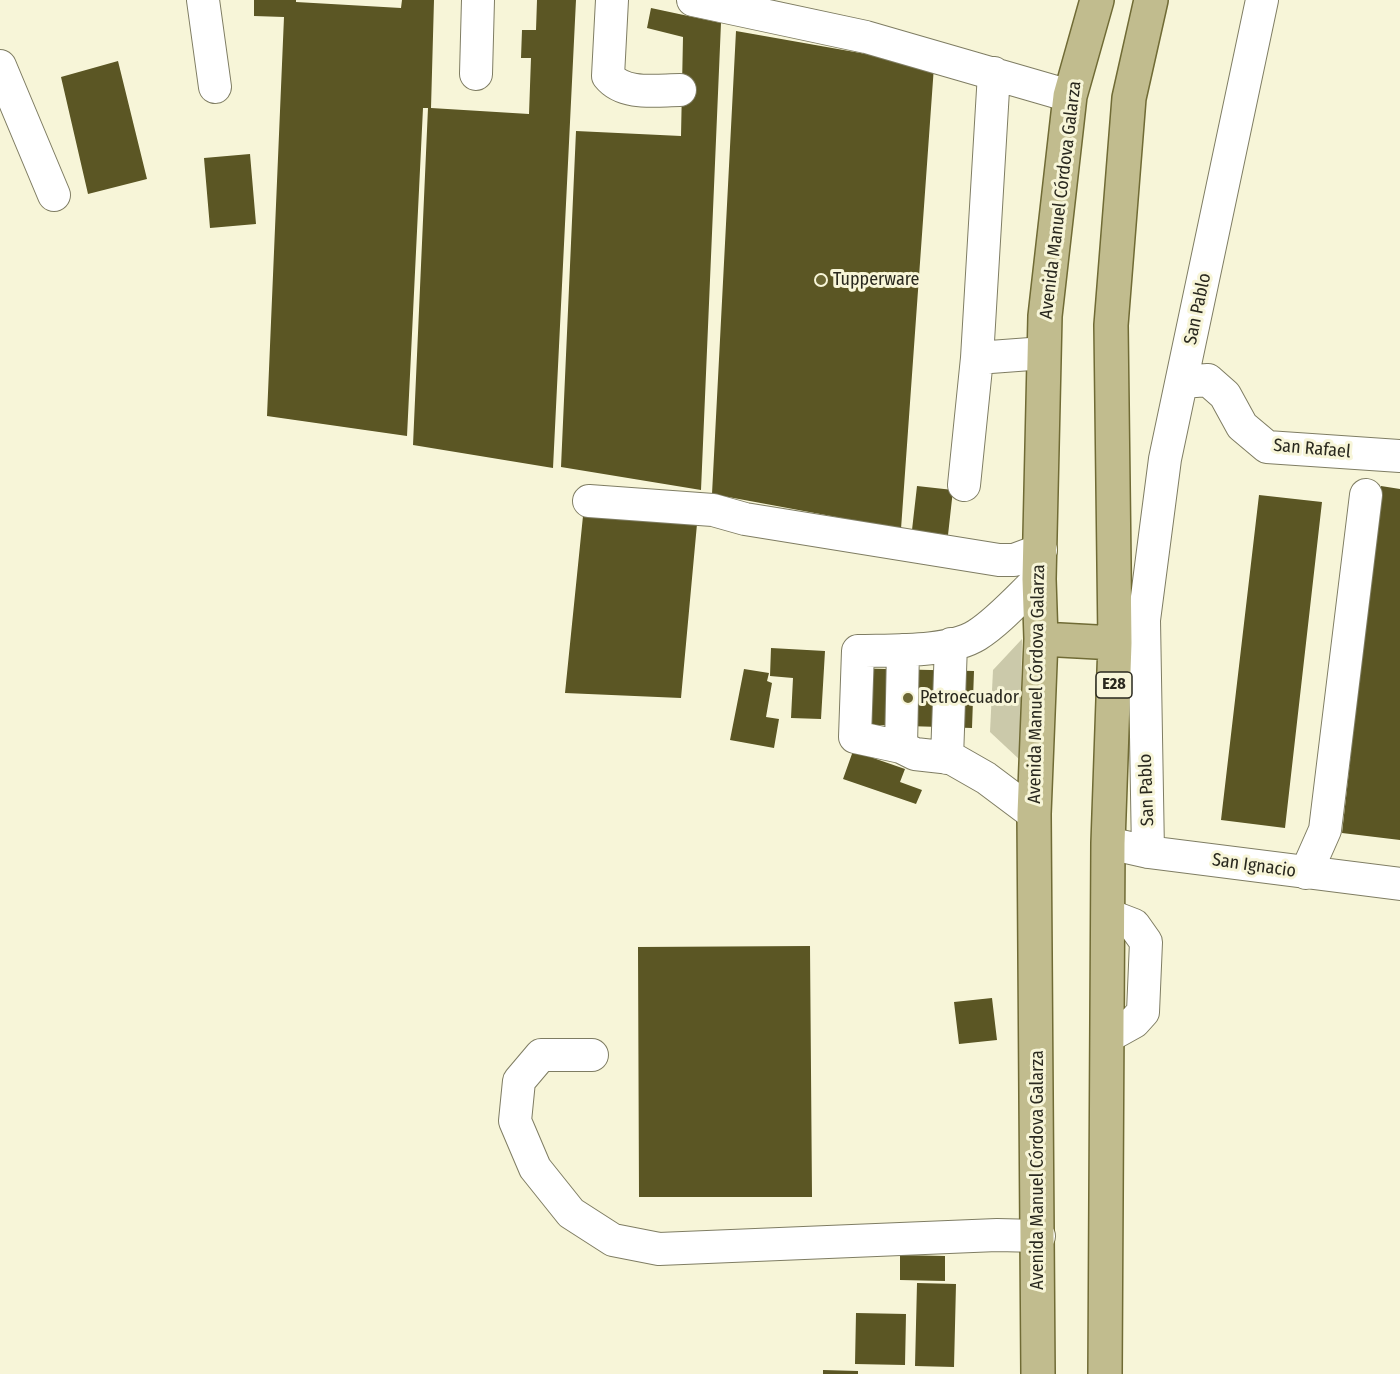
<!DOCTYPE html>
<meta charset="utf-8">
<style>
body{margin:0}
canvas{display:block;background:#f7f5d8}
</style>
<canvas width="1400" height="1374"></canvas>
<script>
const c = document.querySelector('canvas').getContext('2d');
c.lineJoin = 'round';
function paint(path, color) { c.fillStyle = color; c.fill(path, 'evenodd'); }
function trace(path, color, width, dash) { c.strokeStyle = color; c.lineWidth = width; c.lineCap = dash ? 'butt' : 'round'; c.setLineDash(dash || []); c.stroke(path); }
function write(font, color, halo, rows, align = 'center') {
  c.font = font + ' "Fira Sans Condensed",sans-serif'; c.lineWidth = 6; c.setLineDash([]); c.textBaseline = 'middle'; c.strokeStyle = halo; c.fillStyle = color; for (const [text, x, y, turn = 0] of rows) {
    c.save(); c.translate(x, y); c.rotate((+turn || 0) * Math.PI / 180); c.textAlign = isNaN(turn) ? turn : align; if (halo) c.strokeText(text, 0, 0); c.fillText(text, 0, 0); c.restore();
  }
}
const green = new Path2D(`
 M1022 639 1020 760 990 732 993 670Z`);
const building = new Path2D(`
 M254 0H296V2L401 8 402 0H434L431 108 529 114 531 58H521L522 30H536L537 0H576L553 468 413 445 428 108H423L407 436 267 416 284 17 254 16Z
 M651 8 721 23 701 490 561 467 576 131 681 136 683 37 647 28Z
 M736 31 934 66 901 529 712 494Z
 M118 61 147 179 88 194 61 77Z
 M250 154 256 224 210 228 204 158Z
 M917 486 953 490 948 535 912 530Z
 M1381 486 1400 489V840L1342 833Z
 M1259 495 1322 502 1285 828 1221 820Z
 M583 516 697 524 681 698 565 693Z
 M771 648 825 651 821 719 791 718 793 678 770 676Z
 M844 668 974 671 972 728 843 724Z
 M744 669 769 673 767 681 772 683 766 717 779 719 774 748 730 740Z
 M853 751 905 769 900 782 922 790 916 804 843 779Z
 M810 946 812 1197H639L638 947Z
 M992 998 997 1040 959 1044 954 1002Z
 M900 1255 945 1256V1281L900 1280Z
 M917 1283 956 1284 954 1367 915 1366Z
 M856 1313 906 1314 905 1365 855 1364Z
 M823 1370 858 1371V1374H823Z`);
const minor = new Path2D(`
 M203 0 215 87
 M612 0 608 76C624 96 657 90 680 90
 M693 0 866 37 1070 96
 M0 66 54 195
 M994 73 977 358 1044 353
 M476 74 478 0
 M1183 382 1208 380 1225 395 1242 426 1267 447 1400 456
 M964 485 977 358
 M589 501 713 510 745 519 999 560H1014L1041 550
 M901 747 903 650
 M947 758 951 644
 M1034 814 986 778 951 758 915 754 901 747 855 737 858 651C891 650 948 653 977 635 998 622 1021 596 1039 579
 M1108 843 1148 852 1400 884
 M1148 852 1144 620 1165 459 1262 0
 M1306 873 1325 830 1366 495
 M1107 1037 1134 1022 1143 1012 1146 942 1134 925 1108 915
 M592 1055H541L519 1081 515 1121 535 1168 571 1213 613 1240 659 1249 997 1235 1039 1236`);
const major = new Path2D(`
 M1041 639 1115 643
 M1038 1374 1034 814 1041 639 1039 579 1045 316 1070 96 1097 0
 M1105 1374 1108 843 1115 643 1111 325 1129 98 1151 0`);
const markers = [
 [821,280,6,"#6c6733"],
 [908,698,6,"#6c6733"]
];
const shields = [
 [1114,685,36]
];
const shieldNames = [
 ["E28",1114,685]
];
const streetNames = [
 ["Avenida Manuel Córdova Galarza",1061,200,-83],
 ["San Pablo",1198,309,-78],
 ["San Rafael",1312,449,5],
 ["Avenida Manuel Córdova Galarza",1037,684,-89],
 ["San Pablo",1147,790,-92],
 ["San Ignacio",1254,866,8],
 ["Avenida Manuel Córdova Galarza",1038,1170,-90]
];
const poiNames = [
 ["Tupperware",833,280],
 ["Petroecuador",920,698]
];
paint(green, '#cbc9aa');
paint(building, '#5b5624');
trace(minor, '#7f7d63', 34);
trace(major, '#706b35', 36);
trace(minor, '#fff', 32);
trace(major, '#c1bc8e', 33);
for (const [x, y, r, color] of markers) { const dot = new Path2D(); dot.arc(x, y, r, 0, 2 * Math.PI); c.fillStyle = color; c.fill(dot); trace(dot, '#f7f5d8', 2); }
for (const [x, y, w] of shields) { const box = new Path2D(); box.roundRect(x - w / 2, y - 13, w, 26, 4.5); c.fillStyle = '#f7f5d8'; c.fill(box); trace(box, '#29281e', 1.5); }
write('bold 16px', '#29281e', null, shieldNames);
write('18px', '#29281e', '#f7f5d8', streetNames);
write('18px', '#29281e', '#f7f5d8', poiNames, 'left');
</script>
